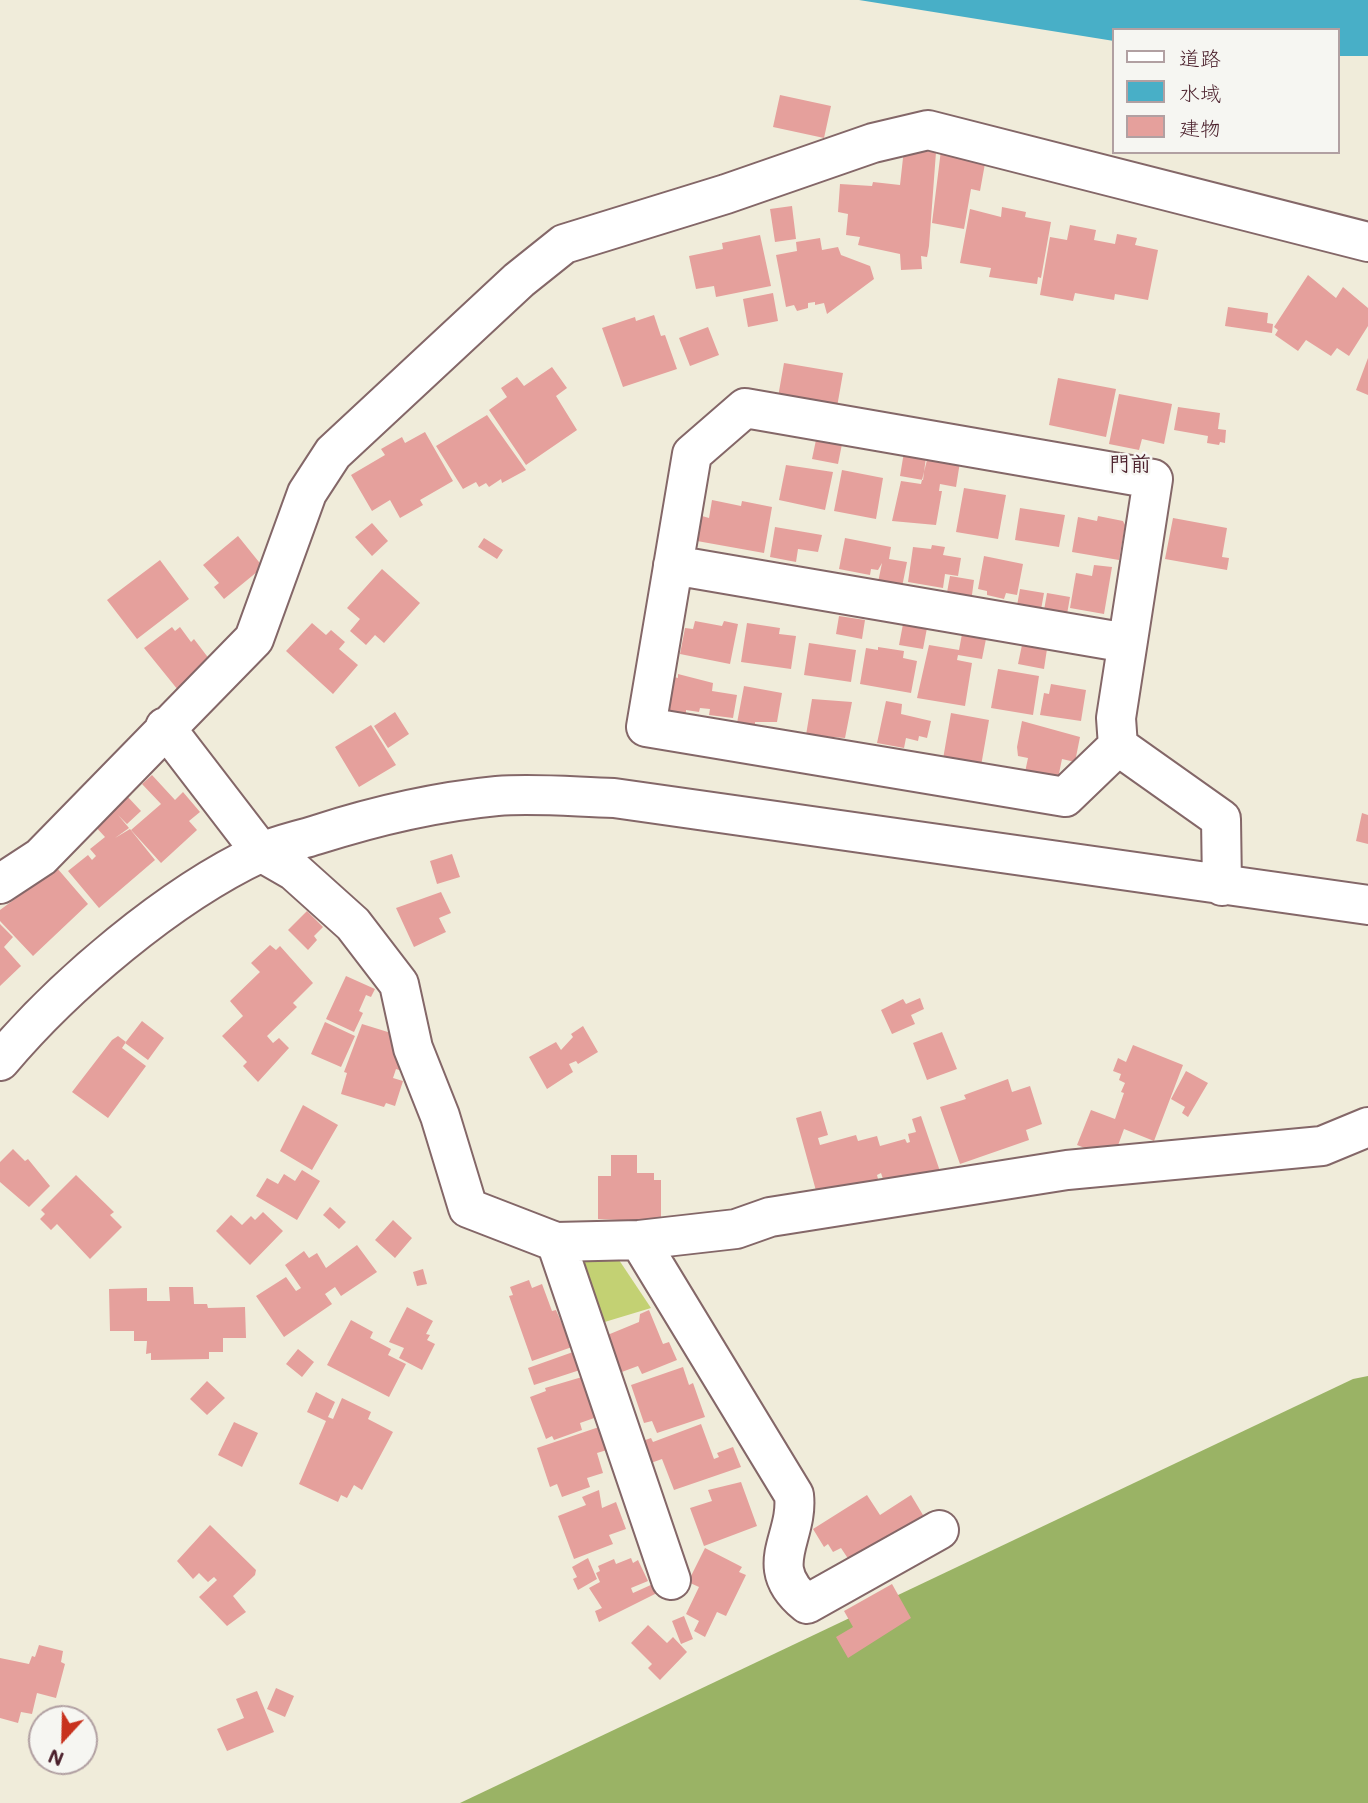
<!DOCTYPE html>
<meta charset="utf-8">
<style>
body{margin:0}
#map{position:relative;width:1368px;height:1803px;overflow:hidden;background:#f0ecda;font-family:Mali,"Klee One",sans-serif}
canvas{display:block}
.legend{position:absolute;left:1112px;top:28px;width:228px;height:126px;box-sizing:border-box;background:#f6f6f2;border:2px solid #b1a0a2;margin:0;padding:9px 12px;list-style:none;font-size:21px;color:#4a1f2b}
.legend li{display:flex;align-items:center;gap:14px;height:35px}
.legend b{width:35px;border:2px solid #b1a0a2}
.north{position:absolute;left:28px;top:1705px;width:70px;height:70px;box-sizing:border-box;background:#f6f6f2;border:2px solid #b1a0a2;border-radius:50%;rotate:202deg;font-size:19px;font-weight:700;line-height:28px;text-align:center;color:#4a1f2b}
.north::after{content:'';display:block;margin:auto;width:24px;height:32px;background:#c8321e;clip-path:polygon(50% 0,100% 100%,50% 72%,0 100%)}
</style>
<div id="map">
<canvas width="1368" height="1803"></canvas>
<ul class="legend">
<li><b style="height:9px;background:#fff"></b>道路</li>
<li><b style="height:19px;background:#48afc7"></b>水域</li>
<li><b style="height:19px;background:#e5a09c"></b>建物</li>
</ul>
<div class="north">N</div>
</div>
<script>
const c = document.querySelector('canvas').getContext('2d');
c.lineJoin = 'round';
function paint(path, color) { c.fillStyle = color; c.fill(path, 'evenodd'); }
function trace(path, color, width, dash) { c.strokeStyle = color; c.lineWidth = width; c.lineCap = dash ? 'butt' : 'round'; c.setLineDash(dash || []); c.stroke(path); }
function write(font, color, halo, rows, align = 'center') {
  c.font = font + ' Mali,"Klee One",sans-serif'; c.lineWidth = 5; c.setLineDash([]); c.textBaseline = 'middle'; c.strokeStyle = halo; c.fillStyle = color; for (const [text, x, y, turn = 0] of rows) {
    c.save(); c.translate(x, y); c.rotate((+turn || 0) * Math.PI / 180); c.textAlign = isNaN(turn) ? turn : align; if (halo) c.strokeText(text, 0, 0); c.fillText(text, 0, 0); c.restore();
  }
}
const green = new Path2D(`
 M578 1250 617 1257 651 1308 598 1324Z`);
const forest = new Path2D(`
 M1368 1376V1803H460L1353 1379Z`);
const water = new Path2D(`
 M859 0H1368V56H1338V30H1114V41Z`);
const building = new Path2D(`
 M780 95 831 106 824 138 773 127Z
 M904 149 936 152 929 246 927 257 921 256 922 269 901 270 900 254 858 245 860 237 846 235 848 214 838 212 840 184 872 186 873 182 900 185Z
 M941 150 986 158 980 191 971 189 964 229 932 223Z
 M792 206 796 239 775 242 770 209Z
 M1002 207 1026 212 1025 217 1051 222 1041 278 1038 277 1037 284 989 277 991 268 960 263 970 209 1001 217Z
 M1070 225 1096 230 1094 240 1115 244 1117 234 1137 238 1135 245 1158 250 1148 300 1115 294 1114 300 1075 293 1073 301 1040 295 1050 237 1067 240Z
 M760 235 771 286 716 297 714 286 696 289 689 256 723 249 722 243Z
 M820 238 822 250 838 247 841 255 870 266 874 279 827 314 824 303 815 305V302L808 303V308L797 311 794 305 786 307 776 255 797 251 796 242Z
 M1308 275 1336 298 1343 287 1368 308V326L1349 356 1337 348 1331 356 1306 340 1298 351 1275 335 1278 330 1274 327Z
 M773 293 778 321 748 327 743 299Z
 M1228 307 1268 313 1267 323 1273 324 1272 333 1225 326Z
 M654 315 661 336 665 335 677 369 623 387 602 328 635 317 636 321Z
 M708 327 719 355 690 366 679 338Z
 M1368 358V395L1356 390Z
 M784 363 843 373 837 407 778 397Z
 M552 367 567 388 556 396 577 430 526 465 489 410 507 397 501 388 517 377 524 386Z
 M1058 378 1116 389 1106 437 1049 425Z
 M1119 394 1172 404 1164 444 1142 439 1139 450 1109 444Z
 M1178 407 1220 413 1218 429 1226 430 1225 443 1220 442 1219 445 1207 443 1208 436 1174 430Z
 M487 415 526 470 502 483 501 479 489 487 486 483 479 487 476 482 463 489 436 446Z
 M425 432 453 481 420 500 423 505 400 518 390 500 372 511 351 475 385 455 381 449 402 437 405 443Z
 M816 440 842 444 838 464 812 459Z
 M904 452 926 457 923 480 900 476Z
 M928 456 960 462 956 487 940 484 939 491H942L936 525 892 521 901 481 921 484Z
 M786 465 833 472 825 510 779 500Z
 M842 470 883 478 876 519 834 511Z
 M964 488 1006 495 998 539 956 532Z
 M712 500 741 506 742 501 772 507 764 553 697 541 702 516 709 518Z
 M1020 508 1065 515 1059 547 1015 540Z
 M1098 516 1123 521 1125 525 1119 560 1072 552 1078 517 1097 521Z
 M1173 518 1227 528 1222 557 1229 558 1227 570 1165 559Z
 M372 523 388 541 372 556 355 537Z
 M775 527 822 535 818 552 798 549 796 562 770 557Z
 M238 536 263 567 224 599 214 587 219 583 203 565Z
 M484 538 503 550 497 559 478 547Z
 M845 538 891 547 889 559 907 562 901 592 877 587 882 563 878 570 871 569 870 575 839 569Z
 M932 545 945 547 943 555 961 558 958 576 945 574 943 588 908 582 913 547 931 549Z
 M984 556 1023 564 1017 595 1006 593 1004 599 987 595V591L978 589Z
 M160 560 189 599 137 639 107 600Z
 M1094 565 1112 567 1104 614 1070 608 1076 573 1092 576Z
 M382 569 420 603 384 643 375 635 366 645 350 631 360 619 347 608Z
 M950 576 974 580 971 602 946 598Z
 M1020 589 1044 593 1040 615 1016 611Z
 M1047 593 1070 597 1066 620 1043 616Z
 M839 616 865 620 862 639 836 634Z
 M695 621 722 626 724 621 738 624 730 664 680 654 685 628 693 629Z
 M312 623 326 635 331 630 345 642 339 649 358 665 333 694 286 651Z
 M747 623 780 628 779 634 796 636 791 669 741 662Z
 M903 624 927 628 923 649 899 645Z
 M172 627 175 631 180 627 191 642 194 639 213 664 178 690 144 648Z
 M962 634 986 639 982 659 958 655 957 660 972 663 965 706 917 698 929 645 959 650Z
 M809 643 856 650 851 682 804 675Z
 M1022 645 1047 649 1044 669 1018 664Z
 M878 647 904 651 903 658 917 661 911 693 860 684 866 648 878 650Z
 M998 669 1039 676 1033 715 991 708Z
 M678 674 713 683 712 691 737 695 733 718 709 715 710 709 700 708 699 712 686 710V714L668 711 674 677 678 678Z
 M1051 684 1086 690 1081 721 1040 715 1044 693 1049 694Z
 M744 686 782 693 777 722H755V727L737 723Z
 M812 699 852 702 845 738 806 735Z
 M886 701 902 704 901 714 931 721 927 738 919 736 918 741 906 738 904 748 877 743Z
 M395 712 409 734 388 748 374 726Z
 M951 713 989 720 981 766 943 759Z
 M1022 721 1080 737 1075 762 1062 759 1057 783 1024 777 1028 758 1018 756 1017 747Z
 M371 725 396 765 359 787 335 747Z
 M152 775 175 800 183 792 200 812 189 821 197 830 161 863 131 830 161 804 142 784Z
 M126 795 141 811 127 824 118 815 129 828 115 838 130 829 155 860 99 908 68 871 88 855 92 860 96 856 90 849 105 837 94 825Z
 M1362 813 1368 815V844L1356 841Z
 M452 854 460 877 437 884 430 861Z
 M57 868 88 904 33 956 0 921V910Z
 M441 892 451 913 439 918 446 932 414 947 396 908Z
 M307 911 323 927 314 936 317 940 308 950 288 930Z
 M0 924 13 937 4 947 21 966 0 986Z
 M270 945 276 950 280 946 313 983 293 1003 297 1007 267 1036 273 1043 279 1038 289 1048 258 1082 243 1066 247 1062 222 1036 243 1016 230 1001 260 972 251 963Z
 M346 976 375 989 371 997 366 995 359 1011 363 1013 354 1032 326 1019Z
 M920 998 924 1009 911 1015 915 1024 892 1034 881 1010 903 999 906 1004Z
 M142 1021 164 1038 148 1060 125 1043Z
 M325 1022 355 1036 341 1067 311 1054Z
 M362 1024 404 1037 406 1049 399 1070 396 1069 393 1078 403 1081 395 1106 386 1103 384 1107 341 1094 347 1073 344 1072Z
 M583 1026 598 1052 578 1064 576 1061 569 1064 573 1072 547 1089 529 1057 556 1042 561 1050 573 1037 571 1034Z
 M942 1032 957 1069 927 1080 913 1043Z
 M118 1036 126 1042 122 1048 146 1066 108 1118 72 1092 112 1040Z
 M1133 1045 1183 1065 1154 1141 1124 1129 1113 1159 1077 1145 1091 1110 1115 1119 1124 1093 1121 1092 1125 1083 1119 1080 1121 1074 1113 1071 1118 1058 1126 1062Z
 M1186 1071 1208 1083 1188 1117 1182 1113 1185 1107 1171 1099Z
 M1008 1079 1012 1092 1030 1086 1042 1124 1026 1130 1029 1140 960 1164 940 1107 966 1099 964 1095Z
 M303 1105 338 1125 312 1170 280 1151Z
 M821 1111 828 1135 818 1138 820 1145 856 1135 858 1141 877 1136 880 1146 905 1139 907 1143 910 1142 908 1134 916 1132 912 1119 921 1116 943 1180 886 1188 881 1173 877 1175 879 1183 818 1198 796 1118Z
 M13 1149 25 1161 28 1159 50 1186 29 1207 0 1182V1162Z
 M611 1155H637V1173H654V1180H661V1222L598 1219V1176H611Z
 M302 1170 320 1181 297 1220 256 1196 267 1178 278 1184 284 1174 295 1181Z
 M76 1175 114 1212 110 1215 122 1227 90 1259 57 1224 51 1230 40 1219 45 1214 41 1210Z
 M330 1207 346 1222 339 1229 323 1215Z
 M263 1212 283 1231 250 1265 216 1231 231 1215 242 1225 251 1216 255 1220Z
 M393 1220 412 1238 395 1258 375 1240Z
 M357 1245 377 1272 341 1296 335 1287 325 1294 332 1304 284 1337 256 1296 286 1277 296 1291 301 1288 285 1265 304 1251 309 1258 317 1253 326 1268Z
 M423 1269 427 1284 417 1286 413 1272Z
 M529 1280 532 1288 542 1284 552 1311 556 1310 572 1347 532 1361 509 1296 513 1295 510 1287Z
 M169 1287H193L194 1304H207L208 1308 245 1307 246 1338H223V1352H209V1359L151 1360V1353L146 1354 147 1341H134V1331H110L109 1289 147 1288V1301H170Z
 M407 1307 433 1321 426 1334 430 1335 427 1340 435 1344 422 1370 399 1358 404 1348 389 1342Z
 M649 1310 663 1344 669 1342 677 1360 642 1374 638 1366 619 1373 605 1336 639 1322 640 1314Z
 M351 1320 373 1332 370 1338 391 1349 388 1355 406 1364 389 1397 327 1365Z
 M298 1349 314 1362 302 1377 286 1364Z
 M573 1352 580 1370 534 1385 528 1368Z
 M683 1367 689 1385 693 1383 705 1417 657 1433 652 1421 644 1423 631 1385Z
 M582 1377 597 1417 580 1423 582 1430 554 1440 552 1436 546 1439 530 1397 546 1391 545 1388Z
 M207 1381 225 1398 207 1415 190 1399Z
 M316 1392 335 1402 328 1417 333 1419 342 1398 371 1412 368 1419 393 1432 362 1490 354 1485 347 1498 341 1495 338 1502 299 1484 326 1421 307 1412Z
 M234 1422 258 1433 242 1467 218 1455Z
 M701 1424 714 1459 719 1457 717 1453 733 1447 741 1467 674 1490 662 1459 648 1464 640 1442 651 1438 653 1442Z
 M599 1427 607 1450 597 1453 603 1473 587 1478 590 1487 562 1497 557 1484 550 1487 537 1448Z
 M741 1482 757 1526 704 1546 690 1508 712 1501 708 1490Z
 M599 1490 602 1508 616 1502 626 1529 609 1535 613 1544 574 1559 558 1516 586 1505 582 1497Z
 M867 1495 880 1515 911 1495 923 1515 920 1517 925 1526 855 1569 841 1548 833 1552 828 1544 824 1547 813 1529Z
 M210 1525 256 1570 255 1575 233 1596 246 1612 227 1626 199 1597 217 1580 214 1577 208 1582 199 1573 193 1579 177 1561Z
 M705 1548 742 1567 739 1572 746 1575 726 1616 717 1612 705 1637 694 1631 699 1621 686 1614 699 1587 688 1582Z
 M588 1558 597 1579 578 1590 573 1579 577 1577 572 1567Z
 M631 1558 633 1563 638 1560 648 1581 631 1588 633 1593 653 1584 657 1593 599 1622 595 1611 602 1608 589 1588 600 1582 596 1573 600 1571 598 1566 614 1559 616 1564Z
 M892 1584 911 1618 848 1658 836 1637 853 1627 844 1611Z
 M684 1616 693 1639 681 1644 672 1621Z
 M648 1625 667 1643 673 1637 687 1652 660 1680 648 1668 652 1664 631 1643Z
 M39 1645 63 1651 61 1662 65 1664 56 1698 37 1693 32 1714 21 1712 18 1723 0 1718V1658L29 1664 32 1656 35 1657Z
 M276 1688 294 1696 285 1717 267 1709Z
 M257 1691 274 1732 227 1751 217 1729 244 1718 236 1699Z`);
const minor = new Path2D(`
 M745 408 1153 479 1116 718 1118 746 1065 797 646 727 692 454Z
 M673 565 1127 643
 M165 727 261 852 294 871 353 924 399 984 413 1048 440 1116 468 1208 556 1242 639 1240 736 1229 770 1217 1067 1170 1322 1146 1368 1127
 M1118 746 1221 819 1222 886
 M0 884 41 857 254 639 307 493 333 453 519 280 564 244 726 194 873 143 928 130 1368 242
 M0 1061C64 985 170 895 260 853 277 845 297 841 316 835 375 816 434 802 497 796 535 793 575 797 614 798L1368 905
 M639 1240 794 1495C799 1539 760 1566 807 1604L939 1530
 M556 1242 671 1580`);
const neighbourhoodNames = [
 ["門前",1130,465]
];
paint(green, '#c3d173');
paint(forest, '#9ab365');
paint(water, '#48afc7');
paint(building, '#e5a09c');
trace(minor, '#846768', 42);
trace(minor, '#fff', 38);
write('bold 21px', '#4a1f2b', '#f6f6f2', neighbourhoodNames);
</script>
